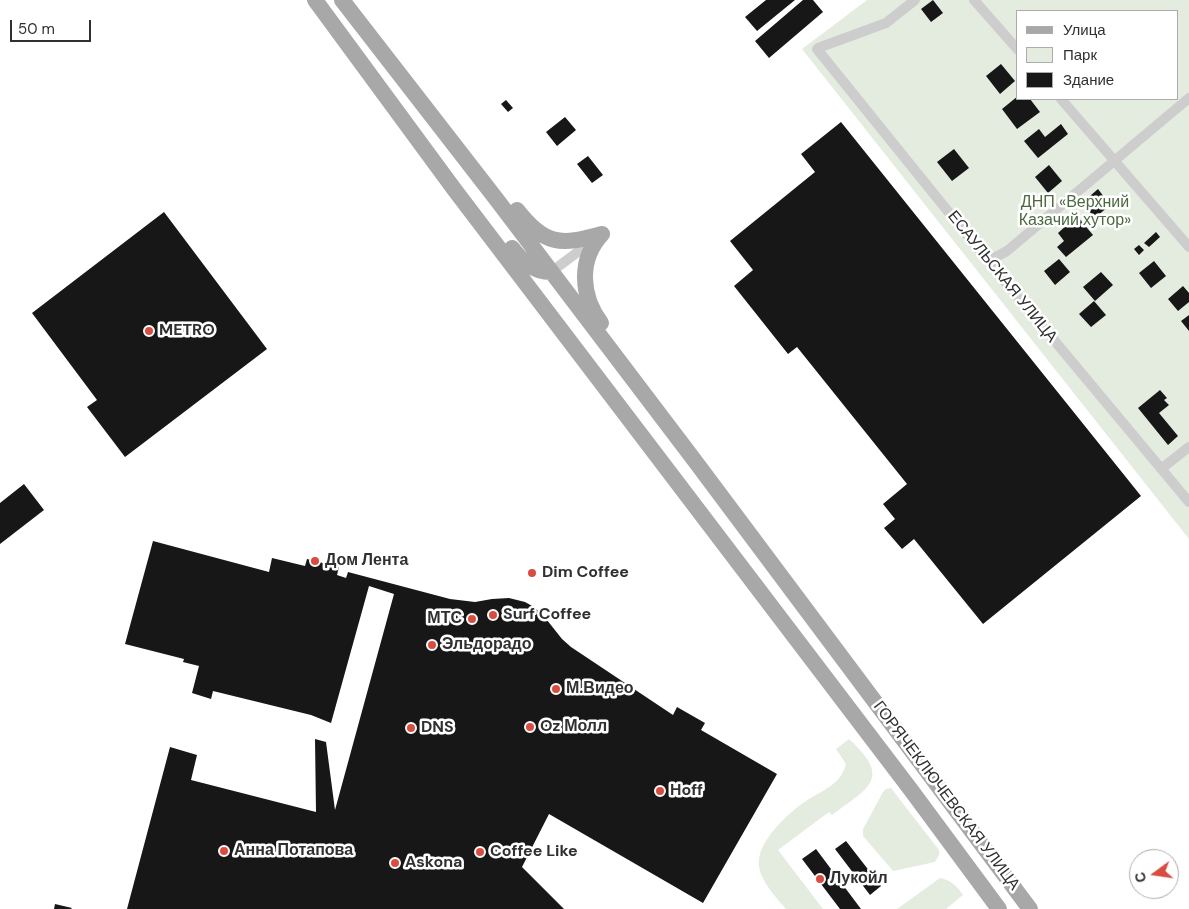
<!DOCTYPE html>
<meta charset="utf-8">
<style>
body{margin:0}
#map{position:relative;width:1189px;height:909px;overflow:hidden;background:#fff;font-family:"DM Sans",sans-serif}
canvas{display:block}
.legend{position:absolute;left:1016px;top:10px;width:162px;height:90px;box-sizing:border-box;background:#fff;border:1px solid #acacac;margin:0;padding:6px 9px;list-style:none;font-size:15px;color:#303030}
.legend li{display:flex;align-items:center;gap:10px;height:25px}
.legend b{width:25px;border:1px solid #acacac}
.north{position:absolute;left:1129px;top:849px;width:50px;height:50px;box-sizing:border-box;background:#fff;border:1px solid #acacac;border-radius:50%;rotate:256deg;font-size:14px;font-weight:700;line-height:20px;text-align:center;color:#303030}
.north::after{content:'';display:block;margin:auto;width:18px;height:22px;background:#d84d42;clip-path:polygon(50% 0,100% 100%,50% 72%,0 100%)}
.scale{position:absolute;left:10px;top:20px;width:81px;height:22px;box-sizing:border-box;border:2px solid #303030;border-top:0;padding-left:6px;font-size:15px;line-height:18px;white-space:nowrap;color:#303030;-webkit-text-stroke:4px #fff;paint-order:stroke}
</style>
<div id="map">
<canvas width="1189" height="909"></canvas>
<ul class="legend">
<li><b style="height:6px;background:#a8a8a8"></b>Улица</li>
<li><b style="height:14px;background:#e4ece0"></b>Парк</li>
<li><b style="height:14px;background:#171717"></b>Здание</li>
</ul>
<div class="north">С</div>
<div class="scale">50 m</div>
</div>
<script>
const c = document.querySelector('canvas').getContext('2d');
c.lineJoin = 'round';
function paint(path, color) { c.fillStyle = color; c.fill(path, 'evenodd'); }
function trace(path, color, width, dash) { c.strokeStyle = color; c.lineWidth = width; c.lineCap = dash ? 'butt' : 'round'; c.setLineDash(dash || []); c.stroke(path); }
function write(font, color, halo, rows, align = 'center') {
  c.font = font + ' "DM Sans",sans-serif'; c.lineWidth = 5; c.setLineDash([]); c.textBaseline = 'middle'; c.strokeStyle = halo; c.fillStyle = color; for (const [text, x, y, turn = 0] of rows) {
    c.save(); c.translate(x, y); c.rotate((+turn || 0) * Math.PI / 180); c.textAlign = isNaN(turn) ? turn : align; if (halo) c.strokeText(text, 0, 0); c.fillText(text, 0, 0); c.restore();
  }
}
const green = new Path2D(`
 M867 0H1189V539L802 49ZM1018 11H1178V99H1018Z
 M849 739C893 779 868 788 832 815L829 812 778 850 823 909H786C776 897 762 883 759 867 755 842 790 811 809 799 825 789 841 784 846 764L836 749Z
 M891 788 939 850V855L935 862 893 871 863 836V829L883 792 886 789Z
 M940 878C951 880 957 886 963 895L946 909H897Z`);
const building = new Path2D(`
 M766 0H795L757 31 745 17Z
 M803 0H813L823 12 769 58 755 41Z
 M933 0 943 13 931 22 921 9Z
 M1001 64 1015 81 1000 94 986 76Z
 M1018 96V99H1030L1040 112 1017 129 1002 109Z
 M506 100 513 108 508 112 501 104Z
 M565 117 576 130 557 146 546 132Z
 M841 122 1141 496 983 624 914 539 902 549 884 528 895 519 883 504 907 484 797 347 788 354 734 286 753 270 730 241 815 172 801 154Z
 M1061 124 1068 134 1038 158 1024 141 1039 129 1045 137Z
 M954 149 969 168 952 181 937 162Z
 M588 156 603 175 592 183 577 164Z
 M1049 165 1062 181 1048 193 1035 177Z
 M1098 189 1110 205 1095 218 1082 203Z
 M164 212 267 349 125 457 87 407 97 400 32 313Z
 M1077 216 1093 235 1066 257 1057 247 1064 241 1058 233Z
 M1156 232 1160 237 1149 247 1144 243Z
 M1139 245 1144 250 1139 255 1134 249Z
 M1059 259 1070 272 1055 285 1044 271Z
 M1154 261 1166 276 1151 288 1139 273Z
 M1101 272 1113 285 1095 301 1083 287Z
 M1183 286 1189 293V302L1178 311 1168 299Z
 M1094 301 1106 315 1091 327 1079 314Z
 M1189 315V331L1181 321Z
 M1160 390 1167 398 1164 400 1169 405 1159 413 1178 436 1168 445 1138 408Z
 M24 484 44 510 0 544V503Z
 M153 541 269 572 272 558 305 566 307 559 339 567 337 575 346 578 348 572 450 599 475 602 492 599 509 598 525 602 534 607 543 615 562 639 571 647 673 715 677 707 705 723 701 730 777 774 703 903 549 814 522 867 564 909H127L170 747 197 755 191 780 316 812 315 739 326 742 335 810 394 594 369 586 331 723 311 715 213 691 211 699 192 693 199 666 183 662 184 659 125 644Z
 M846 841 881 886 870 895 835 849Z
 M816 849 861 909H840L802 859Z
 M55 904 72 908 71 909H54Z`);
const minor = new Path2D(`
 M974 0 1018 50
 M818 48 886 23 915 0
 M817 49 988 261 1189 502
 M1061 99 1189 247
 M988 261 1007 251 1189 98
 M551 272 595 239
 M1161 469 1189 447`);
const primary = new Path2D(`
 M315 0 454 189 911 790 999 909
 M342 0 497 200 695 461 1030 909
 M517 210C544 245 560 246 602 234
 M512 248C522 261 533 272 551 272
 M601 323C581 296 578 260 602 234`);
const markers = [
 [149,331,5,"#d84d42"],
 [315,561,5,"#d84d42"],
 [532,573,5,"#d84d42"],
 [493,615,5,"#d84d42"],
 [472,619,5,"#d84d42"],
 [432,645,5,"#d84d42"],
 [556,689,5,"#d84d42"],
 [530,727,5,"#d84d42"],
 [411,728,5,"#d84d42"],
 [660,791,5,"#d84d42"],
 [224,851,5,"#d84d42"],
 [480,852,5,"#d84d42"],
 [395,863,5,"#d84d42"],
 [820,879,5,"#d84d42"]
];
const parkNames = [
 ["ДНП «Верхний",1075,203],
 ["Казачий хутор»",1075,221]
];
const streetNames = [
 ["ЕСАУЛЬСКАЯ УЛИЦА",1002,277,51],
 ["ГОРЯЧЕКЛЮЧЕВСКАЯ УЛИЦА",946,796,53]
];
const poiNames = [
 ["METRO",159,331],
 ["Дом Лента",325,561],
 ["Dim Coffee",542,573],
 ["Surf Coffee",503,615],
 ["МТС",462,619,"right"],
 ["Эльдорадо",442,645],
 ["М.Видео",566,689],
 ["Oz Молл",540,727],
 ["DNS",421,728],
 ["Hoff",670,791],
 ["Анна Потапова",234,851],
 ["Coffee Like",490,852],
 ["Askona",405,863],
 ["Лукойл",830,879]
];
paint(green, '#e4ece0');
paint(building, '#171717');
trace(minor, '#cdcdcd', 10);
trace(primary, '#a8a8a8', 16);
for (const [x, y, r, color] of markers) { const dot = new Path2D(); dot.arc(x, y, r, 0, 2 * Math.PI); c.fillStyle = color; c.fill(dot); trace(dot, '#fff', 2); }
write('16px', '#4d6941', '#fff', parkNames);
write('16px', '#303030', '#fff', streetNames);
write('bold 16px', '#303030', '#fff', poiNames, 'left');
</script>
